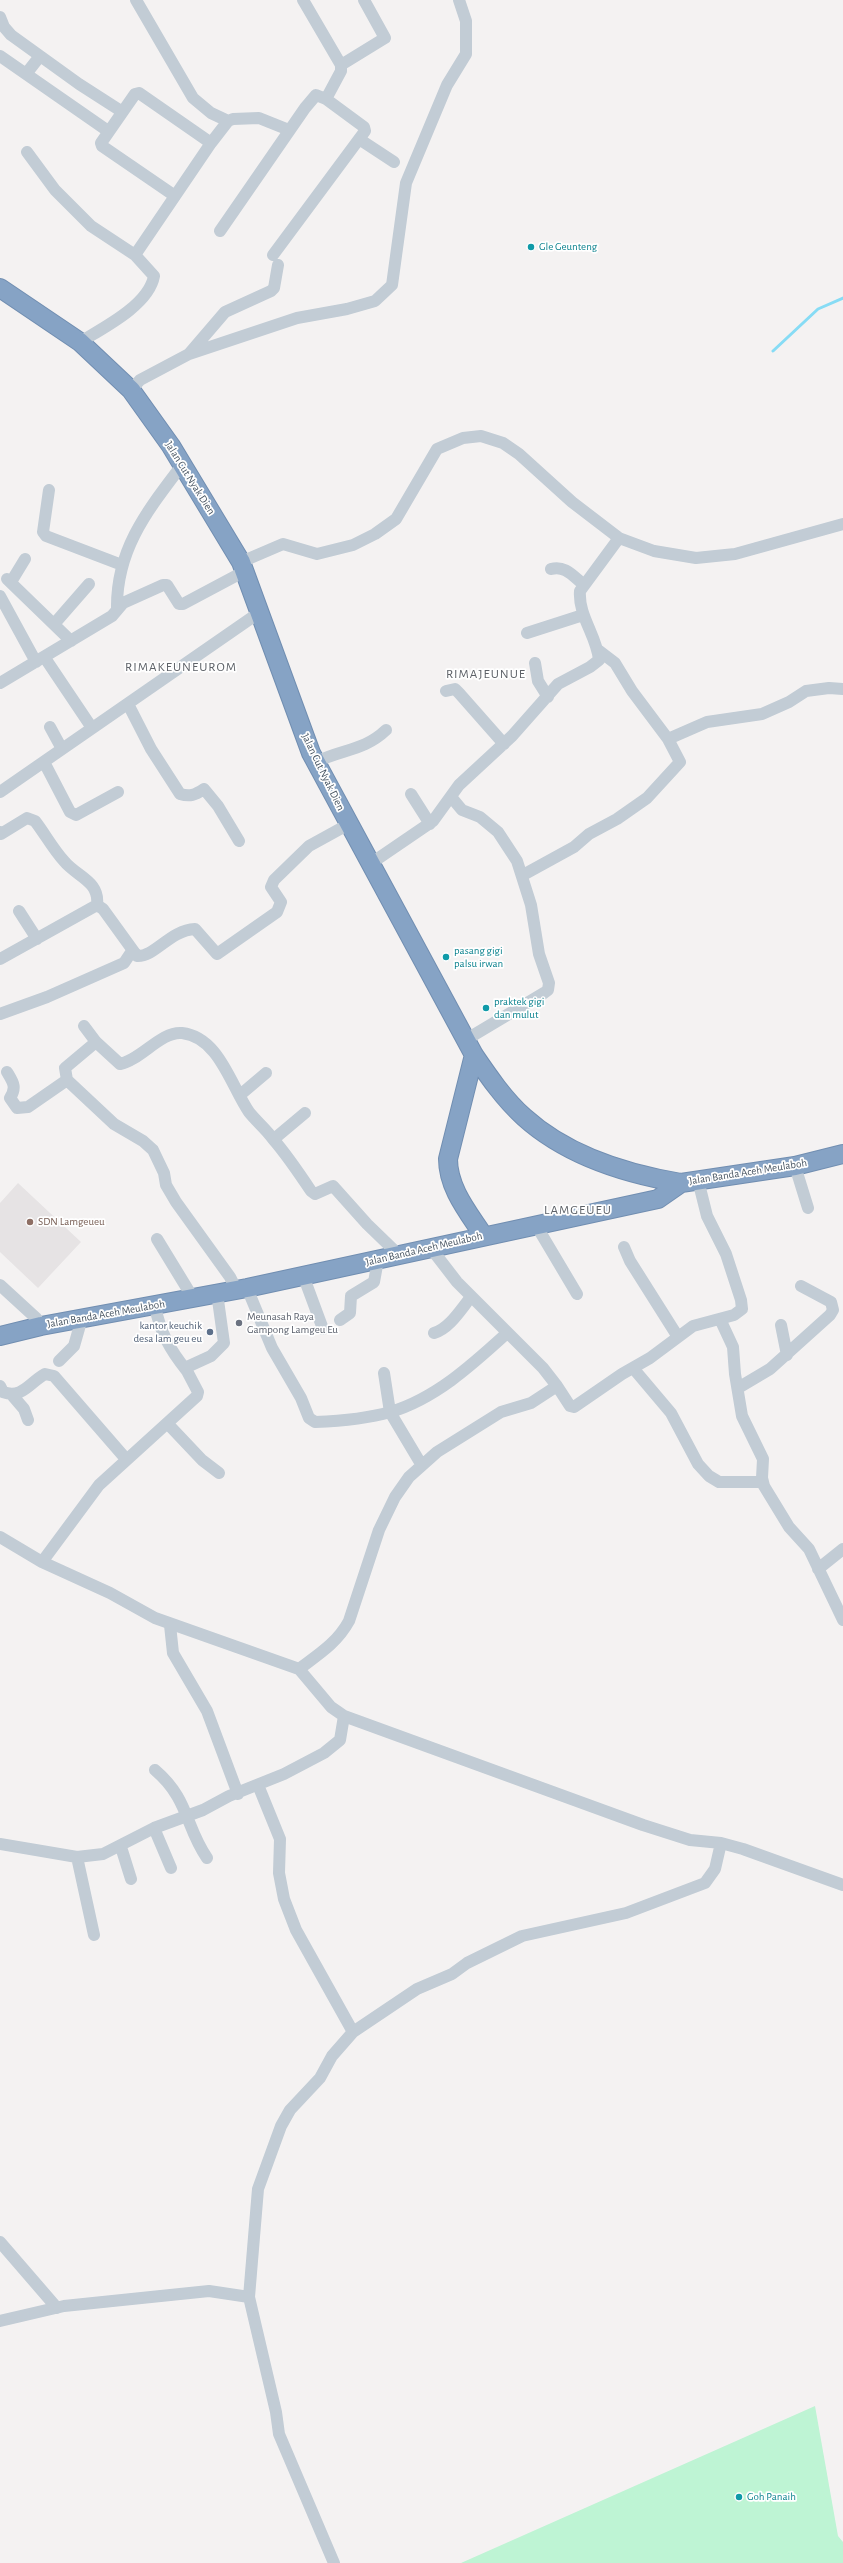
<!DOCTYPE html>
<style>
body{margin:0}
canvas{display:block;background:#f4f2f2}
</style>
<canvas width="843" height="2563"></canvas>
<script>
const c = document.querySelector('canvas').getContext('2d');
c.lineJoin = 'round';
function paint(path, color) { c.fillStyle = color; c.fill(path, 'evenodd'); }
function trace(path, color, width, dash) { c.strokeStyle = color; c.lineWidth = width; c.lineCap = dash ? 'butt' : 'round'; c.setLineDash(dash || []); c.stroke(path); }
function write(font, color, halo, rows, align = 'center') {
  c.font = font + ' "Alegreya Sans",sans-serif'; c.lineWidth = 3.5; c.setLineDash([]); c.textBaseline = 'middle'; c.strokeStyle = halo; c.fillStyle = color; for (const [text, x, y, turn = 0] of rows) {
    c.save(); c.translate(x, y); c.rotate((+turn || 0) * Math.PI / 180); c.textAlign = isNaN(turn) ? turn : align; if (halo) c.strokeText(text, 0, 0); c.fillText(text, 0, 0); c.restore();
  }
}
const education = new Path2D(`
 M18 1183 81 1242 38 1288 0 1252V1203Z`);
const green = new Path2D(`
 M815 2406 838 2536 843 2542V2563H461Z`);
const stream = new Path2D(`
 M773 351 818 309 843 298`);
const minor = new Path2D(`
 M136 0 193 98 211 113 228 121
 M0 17 4 27 11 35 79 84 121 111
 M0 56 108 131
 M341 65 385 38 364 0
 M26 74 40 56
 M359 139 394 162
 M27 152 55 190 91 226 135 255
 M175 196 102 146 101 143 135 94 139 93 211 143
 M220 231 305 108 316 95 326 99
 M273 255 365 131 364 127 326 99 341 71V65L303 0
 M80 342C103 328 149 305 154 276L135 255 211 143 228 121 233 119 259 118 289 130
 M189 354 225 312 271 291 274 288 278 265
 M131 390 140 380 189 354 297 318 347 309 375 301 392 285 406 183 447 85 466 54V21L459 0
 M49 490 43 532 46 536 122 565
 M241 562 283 544 317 554 353 545 375 534 396 519 437 449 463 438 481 436 503 443 519 454 572 502 619 538 654 551 696 558 735 554 843 524
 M551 569C565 565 573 576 583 584
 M7 579 71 641
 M11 582 25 559
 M0 596 36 662
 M117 609C116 549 148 510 182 465
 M55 623 89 584
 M527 633 583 615
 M45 658 92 728
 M535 663 538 681 548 697
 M0 683 112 616 123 603 163 585H167L179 604H183L245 571
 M446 691 455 689 459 693 504 744
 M128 704 151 749 180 794C190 797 195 795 204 789L218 806 239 841
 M50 727 62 749
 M668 739 707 722 762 714 789 702 806 691 829 688 843 689
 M44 762 70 812 76 815 118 792
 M316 762C342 749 364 751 386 730
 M0 792 260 612
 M411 794 430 824
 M452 798 462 810 480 817 498 832 517 861 531 905 539 954 549 983 548 990 544 993 467 1039
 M0 832 1 834 27 818 35 821C45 834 53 849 64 861 77 877 100 881 97 905
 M370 864 433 821 459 785 512 736 558 684 590 667 599 660C597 636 578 616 580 591L619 538
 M523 875 574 847 589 834 617 819 647 798 680 762 668 739 632 691 615 663 598 650
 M19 911 37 939
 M0 959 97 905 103 909 137 956C155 957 170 930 195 929L217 954 277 912 281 902 271 887 274 880 309 846 349 824
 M0 1014 47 997 124 963 132 951
 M84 1026 96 1042 120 1064C141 1060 161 1031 182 1033 219 1037 231 1086 249 1112 256 1121 266 1129 273 1139 287 1155 299 1173 311 1191L315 1194 333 1186 367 1224 398 1254
 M7 1072C13 1082 17 1087 10 1098L17 1108 28 1107 67 1080 114 1124 143 1141 153 1150 164 1173 166 1185 176 1202 230 1277 236 1289
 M67 1080 65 1068 96 1042
 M240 1095 266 1073
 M274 1139 305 1113
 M795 1166 808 1208
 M536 1225 577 1294
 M157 1239 193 1298
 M624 1247 630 1261 678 1337
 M303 1275 323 1329
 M0 1285 36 1318 41 1326
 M247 1288 272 1348 301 1398 309 1418 315 1422C340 1421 366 1419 390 1412 435 1399 473 1364 506 1334
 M155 1306C160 1332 170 1350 187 1371
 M720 1319 733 1347 735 1374 742 1416 763 1459 762 1478 764 1486 789 1527 809 1549 843 1620
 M340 1320 350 1313 351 1296 374 1282 378 1260
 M781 1325 787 1355
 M434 1333C450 1328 461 1309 471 1297
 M59 1361 74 1346 82 1318
 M633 1368 671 1413 698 1464 709 1476 719 1482H763
 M384 1373 390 1412 421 1464
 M0 1386 3 1392C22 1399 29 1383 45 1374L54 1376 126 1459
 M557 1386 570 1406 574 1407 622 1374 650 1358 693 1326 734 1315 742 1309 741 1300 726 1254 707 1216 698 1180
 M738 1388 770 1369 830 1315 833 1310 831 1302 801 1286
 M12 1395 24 1409 28 1420
 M167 1423 202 1460 219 1473
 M0 1537 42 1562 110 1593 155 1618 299 1669 331 1707 344 1716 643 1825 690 1840 721 1843 743 1849 843 1885
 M42 1562 99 1485 197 1396 198 1392 187 1371V1367L211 1356 224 1343 217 1293
 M818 1569 843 1549
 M170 1625 173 1653 207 1711 238 1794
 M299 1669C319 1654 337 1643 349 1621L379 1530 395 1497 409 1477 437 1452 501 1412 531 1403 557 1386 543 1368 457 1282 430 1247
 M155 1770C189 1799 185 1826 207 1858
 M258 1785 280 1839 279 1873 284 1899 296 1930 353 2032
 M154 1828 171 1868
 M0 1844 77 1857 103 1854 154 1828 203 1810 229 1796 284 1774 324 1753 340 1740 344 1716
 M121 1847 131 1879
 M77 1857 94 1935
 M0 2242 57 2308
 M0 2321 64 2306 209 2291 249 2297
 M334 2563 279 2434 276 2412 249 2297 258 2189 281 2126 290 2110 320 2078 332 2056 353 2032 417 1989 452 1974 467 1963 522 1936 626 1913 705 1883 715 1869 721 1843`);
const highway = new Path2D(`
 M0 288 80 342 131 390 171 446 241 562 311 753 474 1055C489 1077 504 1099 524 1117 566 1155 626 1174 681 1183
 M474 1055 448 1159C448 1188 468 1212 483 1235
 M0 1336 41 1326 247 1288 658 1199 681 1183 795 1166 843 1154`);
const markers = [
 [531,247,4,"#0f9aa8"],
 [446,957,4,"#0f9aa8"],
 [486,1008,4,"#0f9aa8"],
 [30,1222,4,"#8d6e63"],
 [239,1323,4,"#6b7280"],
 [210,1332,4,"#5c6f8a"],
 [739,2497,4,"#0f9aa8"]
];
const cultureNames = [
 ["Gle Geunteng",539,247],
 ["pasang gigi",454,951],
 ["palsu irwan",454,964],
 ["praktek gigi",494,1002],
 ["dan mulut",494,1015],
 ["Goh Panaih",747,2497]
];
const streetNames = [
 ["Jalan Cut Nyak Dien",190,478,58],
 ["Jalan Cut Nyak Dien",323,772,64],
 ["Jalan Banda Aceh Meulaboh",748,1172,-9],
 ["Jalan Banda Aceh Meulaboh",424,1249,-13],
 ["Jalan Banda Aceh Meulaboh",106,1314,-10]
];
const educationNames = [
 ["SDN Lamgeueu",38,1222]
];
const worshipNames = [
 ["Meunasah Raya",247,1317],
 ["Gampong Lamgeu Eu",247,1330]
];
const serviceNames = [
 ["kantor keuchik",202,1326],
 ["desa lam geu eu",202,1339]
];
const quarterNames = [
 ["RIMAKEUNEUROM",181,667],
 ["RIMAJEUNUE",486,674],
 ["LAMGEUEU",578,1210]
];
paint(education, '#e6e3e4');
paint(green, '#bef4d4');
trace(stream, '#87dcf5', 3);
trace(highway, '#718eb1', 20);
trace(minor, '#c2ccd5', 12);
trace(highway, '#86a3c5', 18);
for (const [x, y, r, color] of markers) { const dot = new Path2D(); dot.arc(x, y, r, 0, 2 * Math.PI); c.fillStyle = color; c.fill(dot); trace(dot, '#fff', 1.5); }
write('11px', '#0d838f', '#fff', cultureNames, 'left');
write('11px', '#485562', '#fff', streetNames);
write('11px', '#785e54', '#fff', educationNames, 'left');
write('11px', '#5b616d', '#fff', worshipNames, 'left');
write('11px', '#4e5e75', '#fff', serviceNames, 'right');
c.letterSpacing = '1px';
write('13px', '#5e6268', '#fff', quarterNames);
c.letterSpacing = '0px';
</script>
